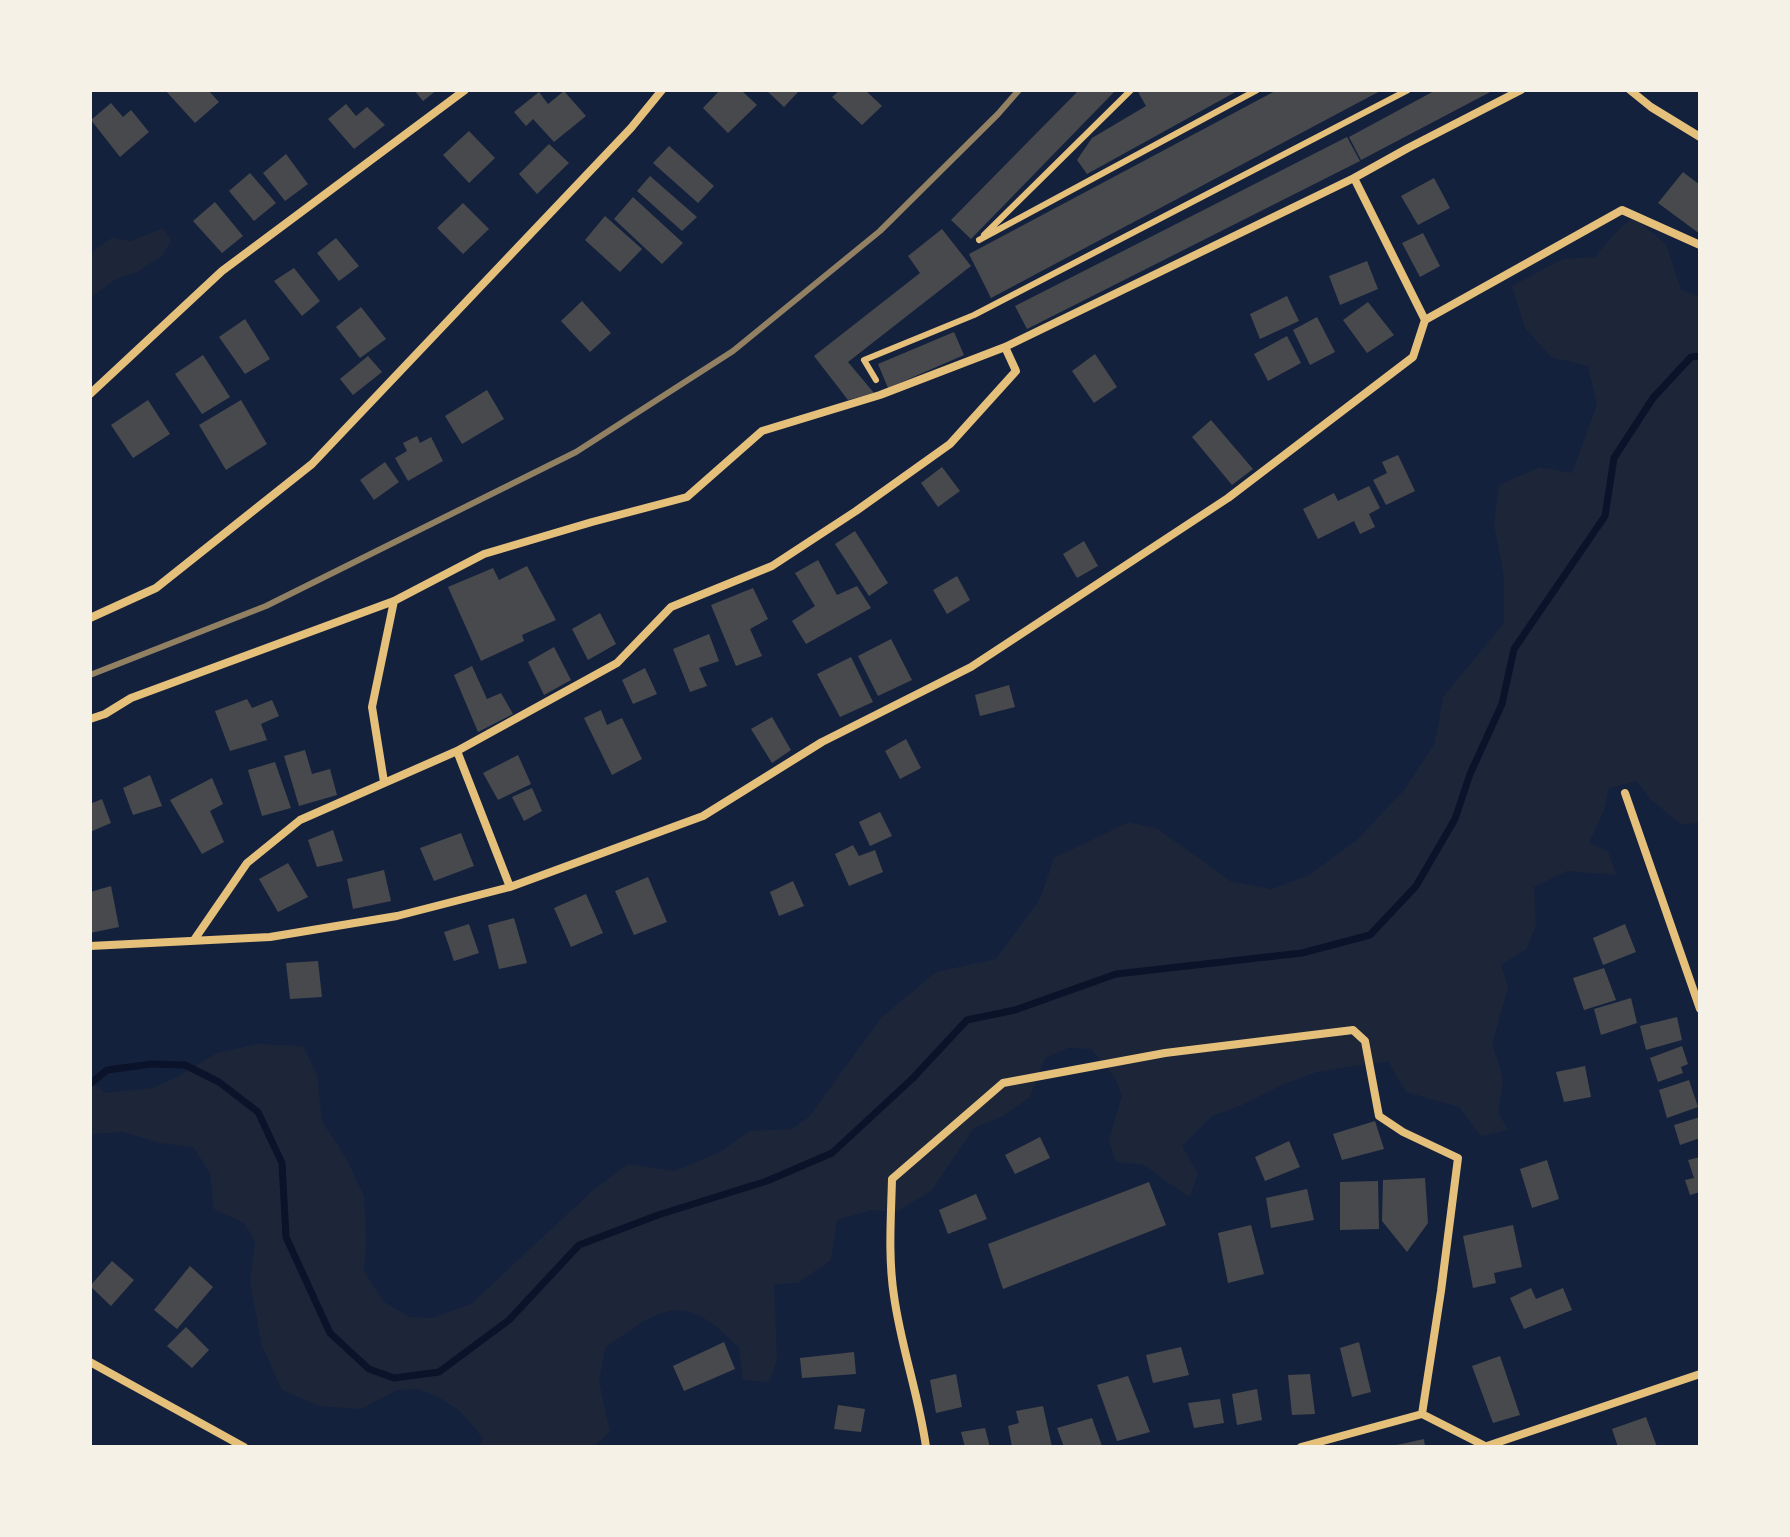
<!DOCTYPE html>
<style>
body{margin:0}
#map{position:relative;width:1790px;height:1537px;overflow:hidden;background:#14213d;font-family:Roboto,sans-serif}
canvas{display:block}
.frame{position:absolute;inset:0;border:92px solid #f6f1e7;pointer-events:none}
</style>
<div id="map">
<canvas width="1790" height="1537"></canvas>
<div class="frame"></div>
</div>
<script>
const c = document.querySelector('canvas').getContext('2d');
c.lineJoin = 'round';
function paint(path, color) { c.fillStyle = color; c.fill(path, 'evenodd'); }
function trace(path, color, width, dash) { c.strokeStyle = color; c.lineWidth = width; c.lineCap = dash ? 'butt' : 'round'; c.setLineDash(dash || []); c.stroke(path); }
const green = new Path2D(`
 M1633 217 1666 244 1681 290 1700 297V822L1682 825 1651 800 1637 781 1609 788 1604 810 1589 843 1608 851 1616 875 1567 871 1534 887 1536 926 1526 949 1501 965 1508 987 1492 1045 1499 1064 1503 1081 1498 1112 1508 1130 1481 1136 1459 1107 1406 1092 1388 1061 1317 1072 1282 1085 1242 1105 1212 1116 1182 1146 1198 1173 1190 1197 1164 1180 1145 1165 1116 1162 1109 1140 1122 1096 1115 1078 1091 1049 1068 1048 1045 1058 1030 1097 1003 1116 974 1128 931 1191 896 1212 872 1210 837 1220 831 1260 798 1283 774 1284 777 1360 769 1382 743 1380 739 1347C728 1338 717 1326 705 1319 668 1295 635 1328 605 1348L599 1382 610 1432 593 1447H479L483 1438 460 1411 440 1398 418 1389 397 1390 361 1409 319 1406 282 1390 262 1346 250 1282 255 1241 244 1223 214 1209 210 1173 193 1147 160 1143 123 1132 90 1134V1080L105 1093 153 1088 177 1077 217 1053 258 1044 303 1046 317 1075 322 1121 346 1158 364 1196 366 1240 364 1271 384 1302 410 1317 432 1318 471 1304 590 1193 628 1164 674 1171 718 1153 750 1131 792 1129 809 1117 881 1018 936 972 996 959 1040 899 1054 858 1129 822 1158 829 1232 882 1272 889 1309 875 1357 840 1404 790 1435 743 1443 697 1504 623V576L1494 524 1499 485 1540 467 1572 473 1597 405 1588 366 1551 357 1525 328 1512 286 1563 259 1595 257 1616 232Z
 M163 228 171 240 163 255 137 272 116 279 90 298V257L92 252 112 238 131 241Z`);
const stream = new Path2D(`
 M90 1084 107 1070 152 1064 185 1065 219 1082 258 1112 282 1163 286 1237 330 1333 369 1369 394 1378 439 1372 509 1320 579 1245 658 1215 767 1181 832 1153 912 1079 967 1020 1015 1010 1116 974 1302 953 1370 935 1416 886 1455 819 1470 774 1502 704 1514 649 1605 516 1614 458 1653 398 1691 357 1700 356`);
const building = new Path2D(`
 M165 90H208L219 102 195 123Z
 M414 90H437L423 101Z
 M720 90H741L757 105 728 133 703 108Z
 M766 90H800L784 107Z
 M840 90H865L882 106 862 125 832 97Z
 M1079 90H1116L971 239 951 220Z
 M1137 90H1239L1087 174 1077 160 1092 138 1146 106Z
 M1277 90H1382L991 298 969 254Z
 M1436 90H1494L1361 160 1349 137Z
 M564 91 586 116 554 142 533 119 526 126 514 112 539 92 548 104Z
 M111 103 123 117 131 110 149 132 120 157 91 120Z
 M346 104 356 116 367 107 385 125 354 149 328 119Z
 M469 131 495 158 469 183 443 155Z
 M1347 137 1360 161 1027 329 1015 306Z
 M549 144 569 163 537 194 519 174Z
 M669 146 714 186 698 203 653 163Z
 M286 154 308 184 285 201 263 173Z
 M1683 172 1700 185V234L1658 203Z
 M250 173 276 203 254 221 229 191Z
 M650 176 697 217 682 231 637 191Z
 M1434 178 1450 208 1418 225 1401 196Z
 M633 197 683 243 662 264 614 219Z
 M215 202 243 236 222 253 193 221Z
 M463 203 489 229 463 254 437 228Z
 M605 216 642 249 620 272 585 240Z
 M942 229 971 266 848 362 874 393 848 400 814 356 920 273 908 256Z
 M1423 233 1440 266 1420 277 1402 243Z
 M336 238 359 266 339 281 317 253Z
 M1367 261 1378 289 1340 305 1329 276Z
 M294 268 320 301 302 316 274 281Z
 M1287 296 1299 321 1260 339 1250 314Z
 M582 301 611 333 590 352 561 321Z
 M1368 302 1394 335 1367 353 1343 320Z
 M361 307 386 339 360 358 336 327Z
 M1317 317 1335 352 1310 365 1293 330Z
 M245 319 270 359 245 374 219 337Z
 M954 332 964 355 888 388 878 364Z
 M1287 336 1301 363 1268 381 1254 354Z
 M1095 354 1117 387 1094 403 1072 371Z
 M203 355 230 397 202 414 175 374Z
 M368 356 382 372 353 395 340 379Z
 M487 390 504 419 462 444 445 416Z
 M148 400 170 434 133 458 111 425Z
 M241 400 267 444 226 470 199 425Z
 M1211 420 1253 469 1232 485 1192 437Z
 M417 436 420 443 431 437 443 461 408 481 395 458 407 451 403 443Z
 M1398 455 1415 491 1386 505 1373 480 1387 473 1382 462Z
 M385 462 399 482 374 500 360 480Z
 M942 467 960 491 938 507 921 483Z
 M1369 486 1380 508 1369 514 1375 527 1360 534 1354 521 1318 539 1303 509 1334 493 1338 501Z
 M855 531 888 583 869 596 835 544Z
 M1084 541 1098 566 1077 578 1063 554Z
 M818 560 837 595 857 586 871 608 806 644 792 621 815 606 795 573Z
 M527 566 556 620 522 635 524 641 481 661 448 587 493 568 499 580Z
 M957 576 970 600 947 614 933 590Z
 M753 588 768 619 750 629 762 656 736 666 711 605Z
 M600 613 616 644 588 660 572 629Z
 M709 634 719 661 699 668 707 686 690 692 673 649Z
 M891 639 912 680 878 696 858 656Z
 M554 647 571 680 544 695 528 662Z
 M851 657 873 702 840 717 817 674Z
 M472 666 487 699 501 693 513 714 478 732 454 675Z
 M645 668 657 694 633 704 622 680Z
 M1009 685 1015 707 980 716 975 695Z
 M247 699 252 708 272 700 279 716 261 724 267 740 230 751 215 711Z
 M601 710 607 725 622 718 642 759 612 775 584 718Z
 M772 717 791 750 772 763 751 729Z
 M906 739 921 768 900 779 885 751Z
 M305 750 312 774 330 769 337 795 299 806 284 756Z
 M518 755 531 784 498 800 483 773Z
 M275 762 291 808 262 816 248 770Z
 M150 775 162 806 133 815 123 788Z
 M212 778 223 804 210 811 224 842 202 854 170 800Z
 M532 788 542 811 524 821 512 797Z
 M102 799 111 823 90 832V804Z
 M880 812 892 836 870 846 859 822Z
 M333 830 343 861 317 867 308 840Z
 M461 833 474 866 434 881 420 848Z
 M853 845 859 856 875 850 883 872 849 886 835 854Z
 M288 863 308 897 278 912 259 879Z
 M384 870 391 901 353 909 347 879Z
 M648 877 667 922 634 935 615 891Z
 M793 881 804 906 779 916 770 892Z
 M111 886 119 927 90 933V892Z
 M586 894 603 933 571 947 554 908Z
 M514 918 527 963 499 969 488 925Z
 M469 924 479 953 454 961 444 932Z
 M1625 924 1636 952 1603 965 1593 938Z
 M318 961 322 997 290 999 286 963Z
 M1604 968 1616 1000 1584 1010 1573 978Z
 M1631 998 1637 1023 1601 1035 1594 1009Z
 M1677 1017 1682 1040 1646 1050 1640 1026Z
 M1682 1046 1688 1064 1681 1067 1683 1073 1658 1082 1650 1058Z
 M1585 1066 1591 1097 1564 1102 1556 1072Z
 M1689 1080 1698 1107 1667 1118 1659 1090Z
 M1700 1117V1138L1680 1145 1674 1125Z
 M1375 1121 1384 1149 1342 1160 1333 1134Z
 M1040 1137 1050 1158 1015 1174 1005 1155Z
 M1289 1141 1300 1167 1265 1181 1255 1157Z
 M1700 1157V1192L1690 1195 1685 1180 1694 1178 1688 1160Z
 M1547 1160 1559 1199 1532 1208 1520 1169Z
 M1425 1178 1428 1223 1407 1252 1382 1221 1383 1180Z
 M1378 1181 1379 1229 1340 1230V1182Z
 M1149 1182 1166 1225 1003 1289 988 1244Z
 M1307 1189 1314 1220 1271 1228 1266 1198Z
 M976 1194 987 1219 948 1234 939 1210Z
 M1251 1225 1264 1274 1228 1283 1218 1233Z
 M1513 1225 1522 1267 1494 1273 1496 1283 1473 1288 1463 1236Z
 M112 1261 134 1280 111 1306 90 1286Z
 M190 1266 213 1287 177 1329 154 1310Z
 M1531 1288 1536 1299 1563 1288 1572 1310 1524 1329 1510 1298Z
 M186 1327 209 1350 192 1368 167 1346Z
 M724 1342 735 1369 684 1391 673 1366Z
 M1359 1342 1371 1392 1352 1397 1340 1348Z
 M1181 1347 1189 1375 1153 1383 1146 1355Z
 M854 1352 856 1374 802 1378 800 1358Z
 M1500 1356 1520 1415 1493 1423 1472 1366Z
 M956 1374 962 1407 936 1413 930 1380Z
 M1310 1374 1315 1414 1292 1415 1288 1375Z
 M1128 1376 1150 1432 1117 1441 1097 1385Z
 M1257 1389 1262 1420 1237 1425 1232 1394Z
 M1220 1399 1224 1423 1194 1428 1188 1403Z
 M838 1405 865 1409 861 1432 834 1429Z
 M1043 1406 1052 1447H1012L1008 1426 1019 1423 1016 1411Z
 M1646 1417 1657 1447H1618L1612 1429Z
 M1092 1418 1102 1446 1064 1447 1057 1428Z
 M985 1428 990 1447H965L961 1432Z
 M1424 1439 1425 1447H1392V1446Z`);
const service = new Path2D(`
 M984 235 1131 90
 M979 240 1257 90
 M876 380 864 360 974 315 1408 90`);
const minor = new Path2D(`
 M1630 90 1651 107 1700 137
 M1354 178 1425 320
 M90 394 222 271 465 90
 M90 618 156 588 312 464 631 128 662 90
 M90 719 105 714 131 698 394 601 484 554 592 522 687 497 762 431 880 395 1005 347 1354 178 1408 148 1521 90
 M457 751 510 887
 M384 782 372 707 394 601
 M1625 793 1700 1009
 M194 940 247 863 300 820 457 751 617 663 671 607 772 566 856 511 950 444 1016 371 1005 347
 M90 946 270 937 397 916 510 887 703 816 822 742 971 667 1228 498 1413 357 1425 320 1622 210 1700 245
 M90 1362 244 1447
 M1487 1446 1700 1374
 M926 1447C919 1396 901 1347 894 1296 888 1257 891 1218 892 1179L1003 1083 1165 1053 1353 1030 1365 1041 1379 1116 1403 1132 1458 1158 1441 1291 1422 1414 1487 1447
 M1301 1447 1422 1414`);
const rail = new Path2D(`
 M90 675 266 606 576 452 733 351 880 231 998 114 1019 90`);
paint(green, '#1d2539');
trace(stream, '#0b132b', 7);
paint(building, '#48494c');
trace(service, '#e5c07b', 6);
trace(minor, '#e5c07b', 8);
trace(rail, '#918062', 6);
</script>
